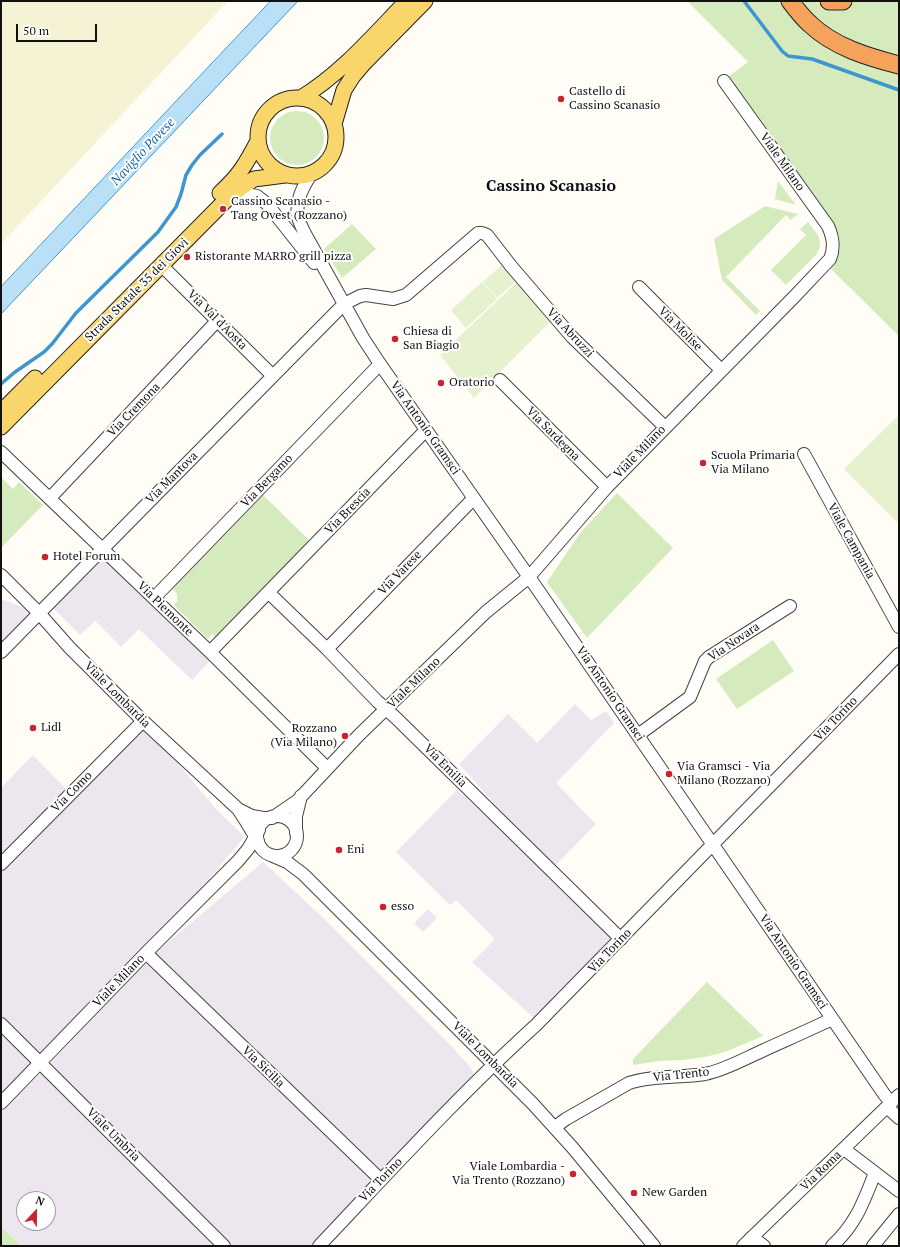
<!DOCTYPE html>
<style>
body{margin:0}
#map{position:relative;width:900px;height:1247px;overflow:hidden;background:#fffdf5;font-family:"PT Serif",serif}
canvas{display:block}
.frame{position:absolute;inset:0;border:2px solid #111;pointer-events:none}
.north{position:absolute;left:16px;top:1191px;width:40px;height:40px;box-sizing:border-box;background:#fff;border:1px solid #a0a0a0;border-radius:50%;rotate:22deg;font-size:11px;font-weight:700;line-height:16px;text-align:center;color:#111}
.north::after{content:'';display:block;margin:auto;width:14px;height:18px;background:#c4262e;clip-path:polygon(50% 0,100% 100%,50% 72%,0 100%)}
.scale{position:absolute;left:16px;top:24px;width:81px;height:18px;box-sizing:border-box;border:2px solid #111;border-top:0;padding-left:5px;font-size:12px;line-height:14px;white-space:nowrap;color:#111;-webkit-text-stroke:3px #fff;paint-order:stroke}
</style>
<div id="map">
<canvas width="900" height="1247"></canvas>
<div class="frame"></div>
<div class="north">N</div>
<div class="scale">50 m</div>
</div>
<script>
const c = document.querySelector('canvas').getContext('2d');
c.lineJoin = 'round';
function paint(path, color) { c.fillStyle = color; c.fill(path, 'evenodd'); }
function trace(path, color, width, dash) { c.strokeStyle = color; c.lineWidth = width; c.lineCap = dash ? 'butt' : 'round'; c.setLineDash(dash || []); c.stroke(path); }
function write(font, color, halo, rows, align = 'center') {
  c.font = font + ' "PT Serif",serif'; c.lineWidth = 4; c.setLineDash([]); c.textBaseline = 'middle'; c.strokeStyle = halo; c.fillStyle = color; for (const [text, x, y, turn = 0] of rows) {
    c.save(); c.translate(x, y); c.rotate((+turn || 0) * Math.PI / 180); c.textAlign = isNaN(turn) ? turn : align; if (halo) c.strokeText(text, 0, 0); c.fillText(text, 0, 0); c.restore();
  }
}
const industrial = new Path2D(`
 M103 555 211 660 192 680 139 629 121 647 95 621 80 635 52 607Z
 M1 599 39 613 1 652Z
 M575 704 591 720 606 711 614 723 556 783 596 824 551 870 478 785 459 764 508 714 537 743Z
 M143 721 215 808 244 836 242 840 146 953 1 1103V788L33 755 70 793Z
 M457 790 549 874 613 936 535 1019 472 962 495 939 456 900 450 905 396 852Z
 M263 862 319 914 454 1049 471 1068 476 1079 378 1178 313 1246H21L1 1226V1111L41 1073 147 960ZM24 1199H48V1223H24Z
 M428 909 437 918 423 932 414 923Z`);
const farmland = new Path2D(`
 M1 1H228L1 244Z`);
const green = new Path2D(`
 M687 1H782L787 8 899 71V336L831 269C841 252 842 248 837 229L728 77 748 62Z
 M797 1H813L827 6 849 4 855 1H899V59L861 48 823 27Z
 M270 138a27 27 0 1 1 54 0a27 27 0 1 1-54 0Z
 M778 181 796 205 775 199Z
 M765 206 798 214 791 220 786 215 726 277 760 311 756 315 722 280 714 239Z
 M808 222C817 234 825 240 816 255L786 285 771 270 806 235 800 229Z
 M352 224 376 249 342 278 324 249Z
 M1 477 13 489 19 482 43 505 1 548Z
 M617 493 673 548 587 638 547 582 581 532Z
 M263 495 310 541 215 637 212 634 208 639 174 605 177 602V594L172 588Z
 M773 640 794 671 737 709 716 679Z
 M707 982 763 1036 725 1052 705 1057 682 1060 659 1061 633 1065V1059Z
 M1 1226 21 1246H1Z`);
const pitch = new Path2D(`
 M503 264 516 281 497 298 483 282Z
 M482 282 497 299 466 328 451 310Z
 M517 282 550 322 474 398 440 355Z
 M899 415V524L844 469Z`);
const water = new Path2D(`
 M271 1H298L1 314V287Z`);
const stream = new Path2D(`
 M744 1 782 51 788 56 812 59 899 90
 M1 384 15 372 44 352 52 344 76 313 158 232 176 207 181 194 186 175 192 165 200 155 222 134`);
const minor = new Path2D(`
 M311 174C303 187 295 201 298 217 299 222 302 227 304 232L363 338 380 364 536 587 884 1094 891 1103
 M231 197 235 195 242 193 257 196 267 204 314 263
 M161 265 273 376
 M639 287 721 370
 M500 380 607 487
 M1 452 210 652 327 768
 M804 454 899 627
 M50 498 217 321
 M1 575 39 613 69 647 143 721 238 809 247 823 258 841
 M269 593 327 649 377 701 396 718 621 939
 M154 598 380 364
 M327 649 474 498
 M1 652 273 376 344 304 360 296 366 295 393 299 406 295 478 233H482L487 235 511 266 572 337 665 427
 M210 652 426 430
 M638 735 690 697 705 661 709 657 790 606
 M238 809 252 816 263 818H272L297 801 359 735 486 612 529 577 607 487 794 297 830 259C835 247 833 237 828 226L724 81
 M257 836a20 20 0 1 1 40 0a20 20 0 1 1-40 0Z
 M296 833V816L301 796
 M273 856 287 862 303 874 533 1104 572 1147 654 1246
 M1 864 143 721
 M146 953 381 1180
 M1 1024 224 1246
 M1 1103 146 953 238 861 248 849 259 830
 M887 1107 899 1118
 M555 1127 566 1119 629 1083C654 1075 680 1078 705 1074 725 1070 744 1059 762 1051 786 1040 809 1030 832 1019
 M844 1149 899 1191
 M752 1237 764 1246
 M319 1246C390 1171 460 1094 536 1025L899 654
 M743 1246 899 1095
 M832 1246C856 1224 863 1203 875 1173
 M873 1246 899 1214`);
const major = new Path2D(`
 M301 98C342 73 374 35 407 1
 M258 137a39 39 0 1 1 78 0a39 39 0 1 1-78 0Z
 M334 124 344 90 353 76 364 63 425 1
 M220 193C239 176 246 164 258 141
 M1 412 35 378
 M1 427 226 200 242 187 254 179 285 175`);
const highway = new Path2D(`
 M790 1C796 9 802 17 810 24 834 47 868 57 899 65
 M829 1H843`);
const markers = [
 [561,99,4,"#c4262e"],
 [223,209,4,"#c4262e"],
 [187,257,4,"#c4262e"],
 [395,339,4,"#c4262e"],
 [441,383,4,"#c4262e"],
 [703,463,4,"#c4262e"],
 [45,557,4,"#c4262e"],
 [33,728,4,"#c4262e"],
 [345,736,4,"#c4262e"],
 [669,774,4,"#c4262e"],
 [339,850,4,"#c4262e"],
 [383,907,4,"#c4262e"],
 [573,1174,4,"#c4262e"],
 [634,1193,4,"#c4262e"]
];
const poiNames = [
 ["Castello di",569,92],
 ["Cassino Scanasio",569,106],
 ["Cassino Scanasio -",231,202],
 ["Tang Ovest (Rozzano)",231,216],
 ["Ristorante MARRO grill pizza",195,257],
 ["Chiesa di",403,332],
 ["San Biagio",403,346],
 ["Oratorio",449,383],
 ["Scuola Primaria",711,456],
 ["Via Milano",711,470],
 ["Hotel Forum",53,557],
 ["Lidl",41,728],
 ["Rozzano",337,729,"right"],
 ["(Via Milano)",337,743,"right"],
 ["Via Gramsci - Via",677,767],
 ["Milano (Rozzano)",677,781],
 ["Eni",347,850],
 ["esso",391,907],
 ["Viale Lombardia -",565,1167,"right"],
 ["Via Trento (Rozzano)",565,1181,"right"],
 ["New Garden",642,1193]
];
const streetNames = [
 ["Viale Milano",782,162,55],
 ["Strada Statale 35 dei Giovi",137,290,-45],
 ["Via Val d'Aosta",217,320,45],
 ["Via Molise",680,329,45],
 ["Via Abruzzi",570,333,47],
 ["Via Cremona",134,410,-46],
 ["Via Antonio Gramsci",425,428,55],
 ["Via Sardegna",553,434,45],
 ["Viale Milano",640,452,-46],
 ["Via Mantova",172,478,-45],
 ["Via Bergamo",267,481,-46],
 ["Via Brescia",348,511,-46],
 ["Viale Campania",851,541,61],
 ["Via Varese",400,573,-46],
 ["Via Piemonte",165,609,44],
 ["Via Novara",734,642,-34],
 ["Viale Milano",414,683,-44],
 ["Via Antonio Gramsci",610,694,56],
 ["Viale Lombardia",117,695,45],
 ["Via Torino",836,719,-46],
 ["Via Emilia",445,766,45],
 ["Via Como",72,792,-45],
 ["Via Torino",610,951,-46],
 ["Via Antonio Gramsci",793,962,56],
 ["Viale Milano",119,981,-46],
 ["Viale Lombardia",485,1055,45],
 ["Via Sicilia",263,1067,44],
 ["Via Trento",681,1075,-6],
 ["Viale Umbria",113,1135,45],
 ["Via Roma",821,1171,-44],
 ["Via Torino",381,1180,-46]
];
const waterNames = [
 ["Naviglio Pavese",143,152,-47]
];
const districtNames = [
 ["Cassino Scanasio",551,186]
];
paint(industrial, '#eee6ef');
paint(farmland, '#f6f3d4');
paint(green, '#d5ebbd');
paint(pitch, '#e6f2cf');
paint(water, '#b9e0f7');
trace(water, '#3f96cf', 1);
trace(stream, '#3f96cf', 3.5);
trace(minor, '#444', 14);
trace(major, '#222', 17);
trace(highway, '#222', 19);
trace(minor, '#fff', 12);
trace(major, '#f9d66b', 15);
trace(highway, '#f5a25d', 17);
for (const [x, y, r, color] of markers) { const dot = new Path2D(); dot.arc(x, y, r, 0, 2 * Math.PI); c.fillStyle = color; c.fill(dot); trace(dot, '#fff', 1.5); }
write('12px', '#111', '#fff', poiNames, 'left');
write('12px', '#111', '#fff', streetNames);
write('italic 13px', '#1768a6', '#fff', waterNames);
write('bold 16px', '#111', '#fff', districtNames);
</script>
